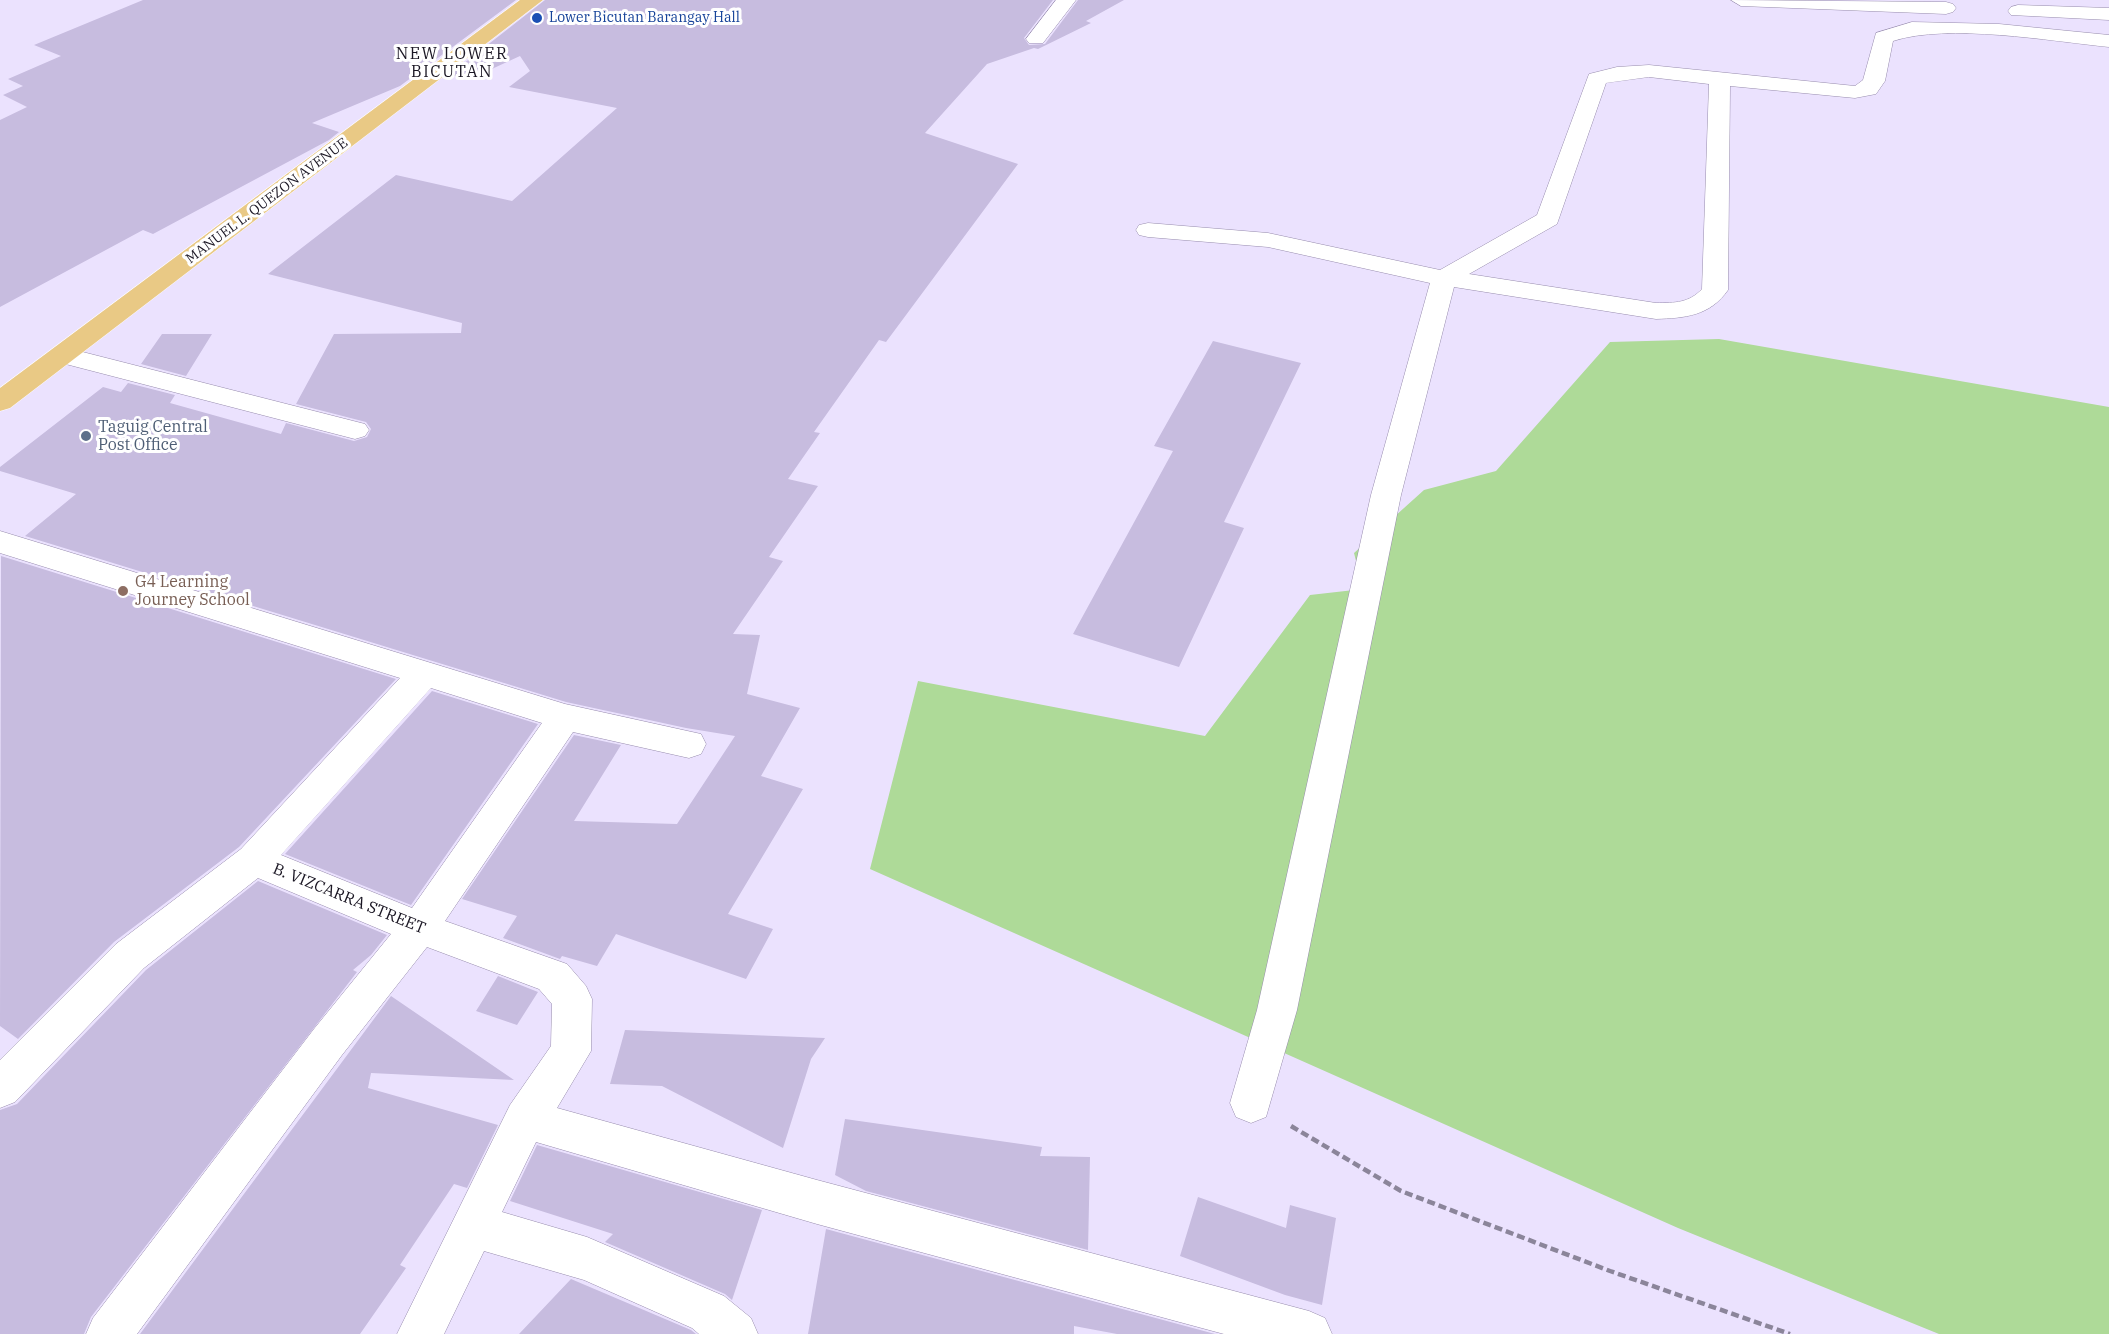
<!DOCTYPE html>
<style>
body{margin:0}
canvas{display:block;background:#ebe2fe}
</style>
<canvas width="2109" height="1334"></canvas>
<script>
const c = document.querySelector('canvas').getContext('2d');
c.lineJoin = 'round';
function paint(path, color) { c.fillStyle = color; c.fill(path, 'evenodd'); }
function trace(path, color, width, dash) { c.strokeStyle = color; c.lineWidth = width; c.lineCap = dash ? 'butt' : 'round'; c.setLineDash(dash || []); c.stroke(path); }
function write(font, color, halo, rows, align = 'center') {
  c.font = font + ' "IBM Plex Serif",serif'; c.lineWidth = 6; c.setLineDash([]); c.textBaseline = 'middle'; c.strokeStyle = halo; c.fillStyle = color; for (const [text, x, y, turn = 0] of rows) {
    c.save(); c.translate(x, y); c.rotate((+turn || 0) * Math.PI / 180); c.textAlign = isNaN(turn) ? turn : align; if (halo) c.strokeText(text, 0, 0); c.fillText(text, 0, 0); c.restore();
  }
}
const green = new Path2D(`
 M1719 339 2109 407V1334H1939L1678 1228 870 869 918 681 1205 736 1310 595 1363 589 1354 553 1424 490 1496 471 1610 342Z`);
const building = new Path2D(`
 M143 0H516L400 86 312 123 339 132 329 140 153 234 143 230 0 307V120L27 107 3 95 23 86 8 79 61 56 34 45Z
 M545 0H1053L1024 38 1029 45 1045 44 1078 0H1124L1086 21 1091 23 1038 49 1034 48 987 64 925 133 1018 164 886 342 879 340 814 432 820 433 788 479 818 486 769 557 783 561 733 634 760 635 747 694 800 708 761 776 803 789 728 914 773 929 746 979 616 934 597 966 562 956 560 959 503 938 517 916 462 899 574 735 621 745 574 821 677 824 735 736 686 728 566 702 25 536 76 494 0 471V467L103 387 121 392 128 383 175 395 170 403 281 434 286 423 354 441 367 437 371 429 366 422 296 404 334 334 461 333 462 323 268 274 396 175 512 201 617 108 509 87 530 71 520 56 470 79 449 75Z
 M162 334H212L186 376 141 364Z
 M1213 341 1301 363 1224 522 1244 528 1179 667 1073 634 1173 451 1154 446Z
 M1 556 396 679 239 847 114 942 18 1039 0 1026Z
 M432 691 538 724 411 905 285 854Z
 M258 881 387 935 371 955 353 970 357 972 91 1317 84 1334H0V1110L17 1104 146 970Z
 M498 976 538 992 517 1025 476 1011Z
 M391 996 514 1080 371 1073 368 1088 498 1125 467 1188 454 1184 400 1265 406 1268 360 1334H140Z
 M625 1030 825 1038 811 1059 783 1148 662 1086 610 1084Z
 M845 1119 1042 1147 1040 1156 1090 1157 1088 1250 866 1191 835 1175Z
 M537 1145 762 1210 732 1300 725 1294 605 1242 613 1234 510 1201Z
 M1198 1197 1286 1228 1290 1205 1336 1218 1322 1305 1285 1295 1180 1256Z
 M826 1229 1215 1334H1117L1074 1326V1334H808Z
 M571 1279 691 1330 696 1334H519Z`);
const path = new Path2D(`
 M1291 1126 1401 1191 1610 1271 1790 1334`);
const minor = new Path2D(`
 M1056 0H1076L1043 43H1029L1026 39Z
 M1731 0 1946 2 1953 4 1956 8 1953 12 1946 14 1741 6Z
 M2018 5 2109 8V20L2011 15 2008 11 2011 7Z
 M1912 22 1999 24 2109 35V47C2050 41 1948 23 1893 41L1885 81 1876 94 1855 98 1730 86 1728 290C1710 316 1685 318 1656 319L1454 287 1401 495 1297 1010 1266 1117 1251 1123 1236 1117 1230 1103 1257 1010 1371 495 1430 283 1268 247 1148 237 1139 235 1136 230 1139 225 1148 223 1268 233 1440 270 1537 215 1589 74 1617 67 1649 65 1855 86 1863 80 1876 33ZM1649 77 1709 84 1702 289C1689 303 1675 303 1656 303L1469 274 1557 224 1606 83Z
 M63 347 365 424 369 430 365 436 355 439 54 361 50 355 54 349Z
 M0 531 565 704 701 734 706 744 701 754 689 758 573 732 445 921 567 964 586 986 592 999 591 1051 557 1108 817 1180 1309 1311 1325 1318 1332 1334H1224L817 1224 536 1142 502 1212 587 1237 724 1296 751 1318 758 1334H699L692 1328 584 1280 484 1251 444 1334H397L510 1105 551 1046 552 1004 539 989 427 947 342 1055 137 1334H86L93 1318 314 1029 391 934 258 878 144 968 15 1102 0 1108V1060L116 944 241 849 400 678 0 553ZM431 688 542 723 412 908 281 855Z`);
const major = new Path2D(`
 M520 0H543L10 408 0 411V388Z`);
const markers = [
 [537,18,6,"#1a4fb4"],
 [86,436,6,"#5c6f8a"],
 [123,591,6,"#8d6e63"]
];
const farTransitnames = [
 ["Lower Bicutan Barangay Hall",549,18]
];
const farStreetnames = [
 ["MANUEL L. QUEZON AVENUE",267,201,-37]
];
const farQuarternames = [
 ["NEW LOWER",452,54],
 ["BICUTAN",452,72]
];
const serviceNames = [
 ["Taguig Central",98,427],
 ["Post Office",98,445]
];
const educationNames = [
 ["G4 Learning",135,582],
 ["Journey School",135,600]
];
const streetNames = [
 ["B. VIZCARRA STREET",349,899,22]
];
paint(green, '#aeda98');
paint(building, '#c7bcdf');
trace(minor, '#978cad', 1);
trace(major, '#fff', 1);
trace(path, '#8b859a', 4.5, [8, 4]);
paint(minor, '#fff');
paint(major, '#e9c985');
for (const [x, y, r, color] of markers) { const dot = new Path2D(); dot.arc(x, y, r, 0, 2 * Math.PI); c.fillStyle = color; c.fill(dot); trace(dot, '#fff', 2); }
write('14px', '#164399', '#fff', farTransitnames, 'left');
write('14px', '#1a1623', '#fff', farStreetnames);
c.letterSpacing = '1.5px';
write('16px', '#1a1623', '#fff', farQuarternames);
c.letterSpacing = '0px';
write('16px', '#4e5e75', '#fff', serviceNames, 'left');
write('16px', '#785e54', '#fff', educationNames, 'left');
write('16px', '#1a1623', '#fff', streetNames);
</script>
